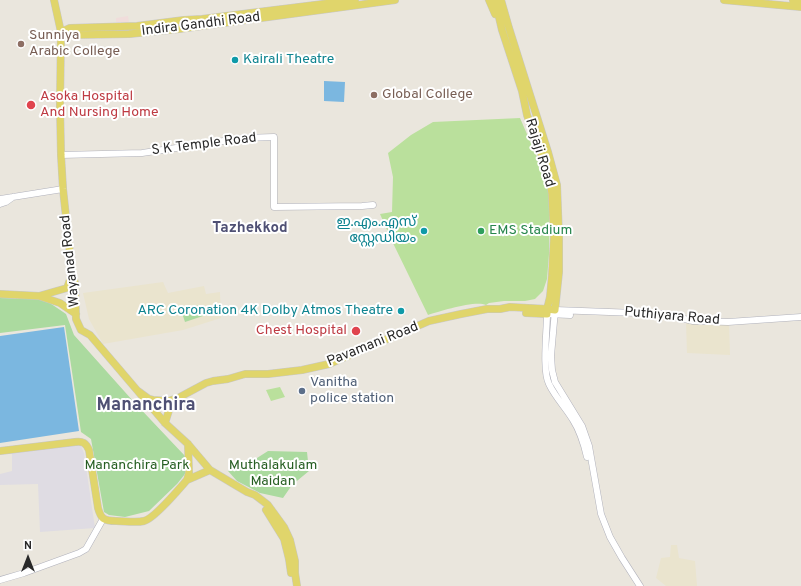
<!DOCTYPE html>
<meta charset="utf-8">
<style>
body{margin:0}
#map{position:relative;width:801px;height:586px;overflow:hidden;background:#eae6dd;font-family:Overpass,sans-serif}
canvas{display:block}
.north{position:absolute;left:8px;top:538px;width:40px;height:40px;-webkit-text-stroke:3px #fff;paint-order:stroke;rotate:0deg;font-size:11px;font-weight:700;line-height:16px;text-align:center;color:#292929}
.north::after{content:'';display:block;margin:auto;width:14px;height:18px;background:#292929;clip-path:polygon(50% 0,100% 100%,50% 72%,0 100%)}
</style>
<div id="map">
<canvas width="801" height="586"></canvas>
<div class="north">N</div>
</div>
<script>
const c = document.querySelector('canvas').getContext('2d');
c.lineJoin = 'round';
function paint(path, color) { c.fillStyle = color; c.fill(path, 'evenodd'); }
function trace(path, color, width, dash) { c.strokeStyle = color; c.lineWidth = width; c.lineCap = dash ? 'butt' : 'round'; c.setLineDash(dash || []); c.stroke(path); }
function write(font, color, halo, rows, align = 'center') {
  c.font = font + ' Overpass,"Noto Sans Malayalam",sans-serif'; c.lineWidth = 4; c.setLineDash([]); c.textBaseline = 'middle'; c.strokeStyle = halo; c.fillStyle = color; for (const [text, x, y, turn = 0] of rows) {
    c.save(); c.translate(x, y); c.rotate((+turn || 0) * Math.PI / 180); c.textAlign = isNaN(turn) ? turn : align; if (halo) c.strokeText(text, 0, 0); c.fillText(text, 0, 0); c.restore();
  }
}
const industrial = new Path2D(`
 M76 444 81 446 84 453 95 528 40 532 38 484 0 485V474L12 471V453Z`);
const education = new Path2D(`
 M163 282 168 293 204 286 206 294 220 292 221 318 183 330 103 344 89 319 83 293Z
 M729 322 730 355 687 353 686 323Z
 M671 545H677L679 558 695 561 697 586H666L656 578 661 558 670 557Z`);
const medical = new Path2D(`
 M128 16 129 22H116V18Z`);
const green = new Path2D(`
 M0 298 44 299 66 314 74 335 133 401 185 456V474L177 484 149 511 125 517 109 515 104 512 91 439 81 432 65 325 0 333Z
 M199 305 206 315 185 322 181 310Z
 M268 451 307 452 309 471 292 485 283 498 260 493 237 481 228 471 257 458Z`);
const pitch = new Path2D(`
 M520 118 546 178 550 194 549 254 547 279 543 291 535 299 525 301H504L489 303 486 305C476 300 440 311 428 315L391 239 380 214 392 212 393 177 388 153 411 135 433 122Z
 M280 387 285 397 271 401 266 390Z`);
const water = new Path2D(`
 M324 81 345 82 344 102 324 101Z
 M64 327 79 431 0 443V336Z`);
const secondary = new Path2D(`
 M61 155 142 153 244 138 274 137V207L362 206 373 205
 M0 199 63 189
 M0 204 6 202 13 197
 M570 315 547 314C547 331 542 370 549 384 555 397 566 408 573 420 580 431 584 444 587 457
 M0 580 24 573 79 553 86 549 103 519
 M640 586 622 558 610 537 601 514 589 446 582 426 555 382 552 370 551 356 555 310 663 314 693 321 728 322 801 317`);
const primary = new Path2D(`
 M54 0 61 32 60 106 61 155 63 189 72 273 75 283 76 319 81 330 90 335 165 423 188 444 210 470 247 492 255 495 268 505 284 527 290 540 295 561V573L297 586
 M489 0 495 14
 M501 0 509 28 548 152 557 185 559 238V272L555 310 547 309V314L526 313
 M724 0 801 7
 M793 0 801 1
 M61 32 68 35 129 34 179 29 395 0
 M61 32 70 28 137 26 184 20 202 19 355 0
 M0 294 39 296 60 303 76 314
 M39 296 67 288 72 274
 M138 391 149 399 153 400 168 401 178 398 206 383 213 381 228 379 245 374H268L302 370 329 364 429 321 461 314 487 309H500L510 307 547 309 550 297 552 276 554 237 552 194 549 175 527 115 522 91 502 30 495 0
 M165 423 170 407 178 398
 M0 451 75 442C83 441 86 443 89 450L98 508C101 519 104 521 116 521 125 521 136 523 144 521 154 519 179 489 187 480L189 473 188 444
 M187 480 210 470
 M266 510 284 539 289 559 291 573`);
const markers = [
 [21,44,4,"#8d6e63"],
 [235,60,4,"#0f9aa8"],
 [374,95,4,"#8d6e63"],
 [31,105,5,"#e0444e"],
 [424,231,4,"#0f9aa8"],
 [481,231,4,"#2e9e5b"],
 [401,311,4,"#0f9aa8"],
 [356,331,5,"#e0444e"],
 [302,391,4,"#5c6f8a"]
];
const streetNames = [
 ["Indira Gandhi Road",201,25,-7],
 ["S K Temple Road",204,145,-7],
 ["Rajaji Road",539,153,73],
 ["Wayanad Road",71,261,-96],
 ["Puthiyara Road",672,317,5],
 ["Pavamani Road",373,345,-22]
];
const educationNames = [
 ["Sunniya",29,36],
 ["Arabic College",29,52],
 ["Global College",382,95]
];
const cultureNames = [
 ["Kairali Theatre",243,60,"left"],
 ["ഇ.എം.എസ്",416,223],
 ["സ്റ്റേഡിയം",416,239],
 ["ARC Coronation 4K Dolby Atmos Theatre",393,311]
];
const healthNames = [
 ["Asoka Hospital",40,97],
 ["And Nursing Home",40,113],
 ["Chest Hospital",347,331,"right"]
];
const leisureNames = [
 ["EMS Stadium",489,231]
];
const serviceNames = [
 ["Vanitha",310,383],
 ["police station",310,399]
];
const parkNames = [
 ["Mananchira Park",137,466],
 ["Muthalakulam",273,466],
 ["Maidan",273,482]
];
const neighbourhoodNames = [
 ["Tazhekkod",250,229]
];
const districtNames = [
 ["Mananchira",146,406]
];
paint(industrial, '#dfdce3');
paint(education, '#eae4ce');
paint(medical, '#f0dddb');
paint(green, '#abda9f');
paint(pitch, '#bae09c');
paint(water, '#7bb7e0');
trace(secondary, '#b0b1bb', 7);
trace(primary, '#c7c7c7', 8);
trace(secondary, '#fff', 6);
trace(primary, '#e0d56b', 7);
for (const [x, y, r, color] of markers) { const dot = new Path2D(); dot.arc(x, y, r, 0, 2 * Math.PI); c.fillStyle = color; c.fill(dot); trace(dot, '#fff', 1.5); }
write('14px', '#292929', '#fff', streetNames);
write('14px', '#785e54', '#fff', educationNames, 'left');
write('14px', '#0d838f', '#fff', cultureNames, 'right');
write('14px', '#be3a42', '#fff', healthNames, 'left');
write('14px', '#27864d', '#fff', leisureNames, 'left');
write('14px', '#4e5e75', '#fff', serviceNames, 'left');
write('14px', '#265e22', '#fff', parkNames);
write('bold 15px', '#4f5074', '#fff', neighbourhoodNames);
write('bold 18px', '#4f5074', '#fff', districtNames);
</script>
